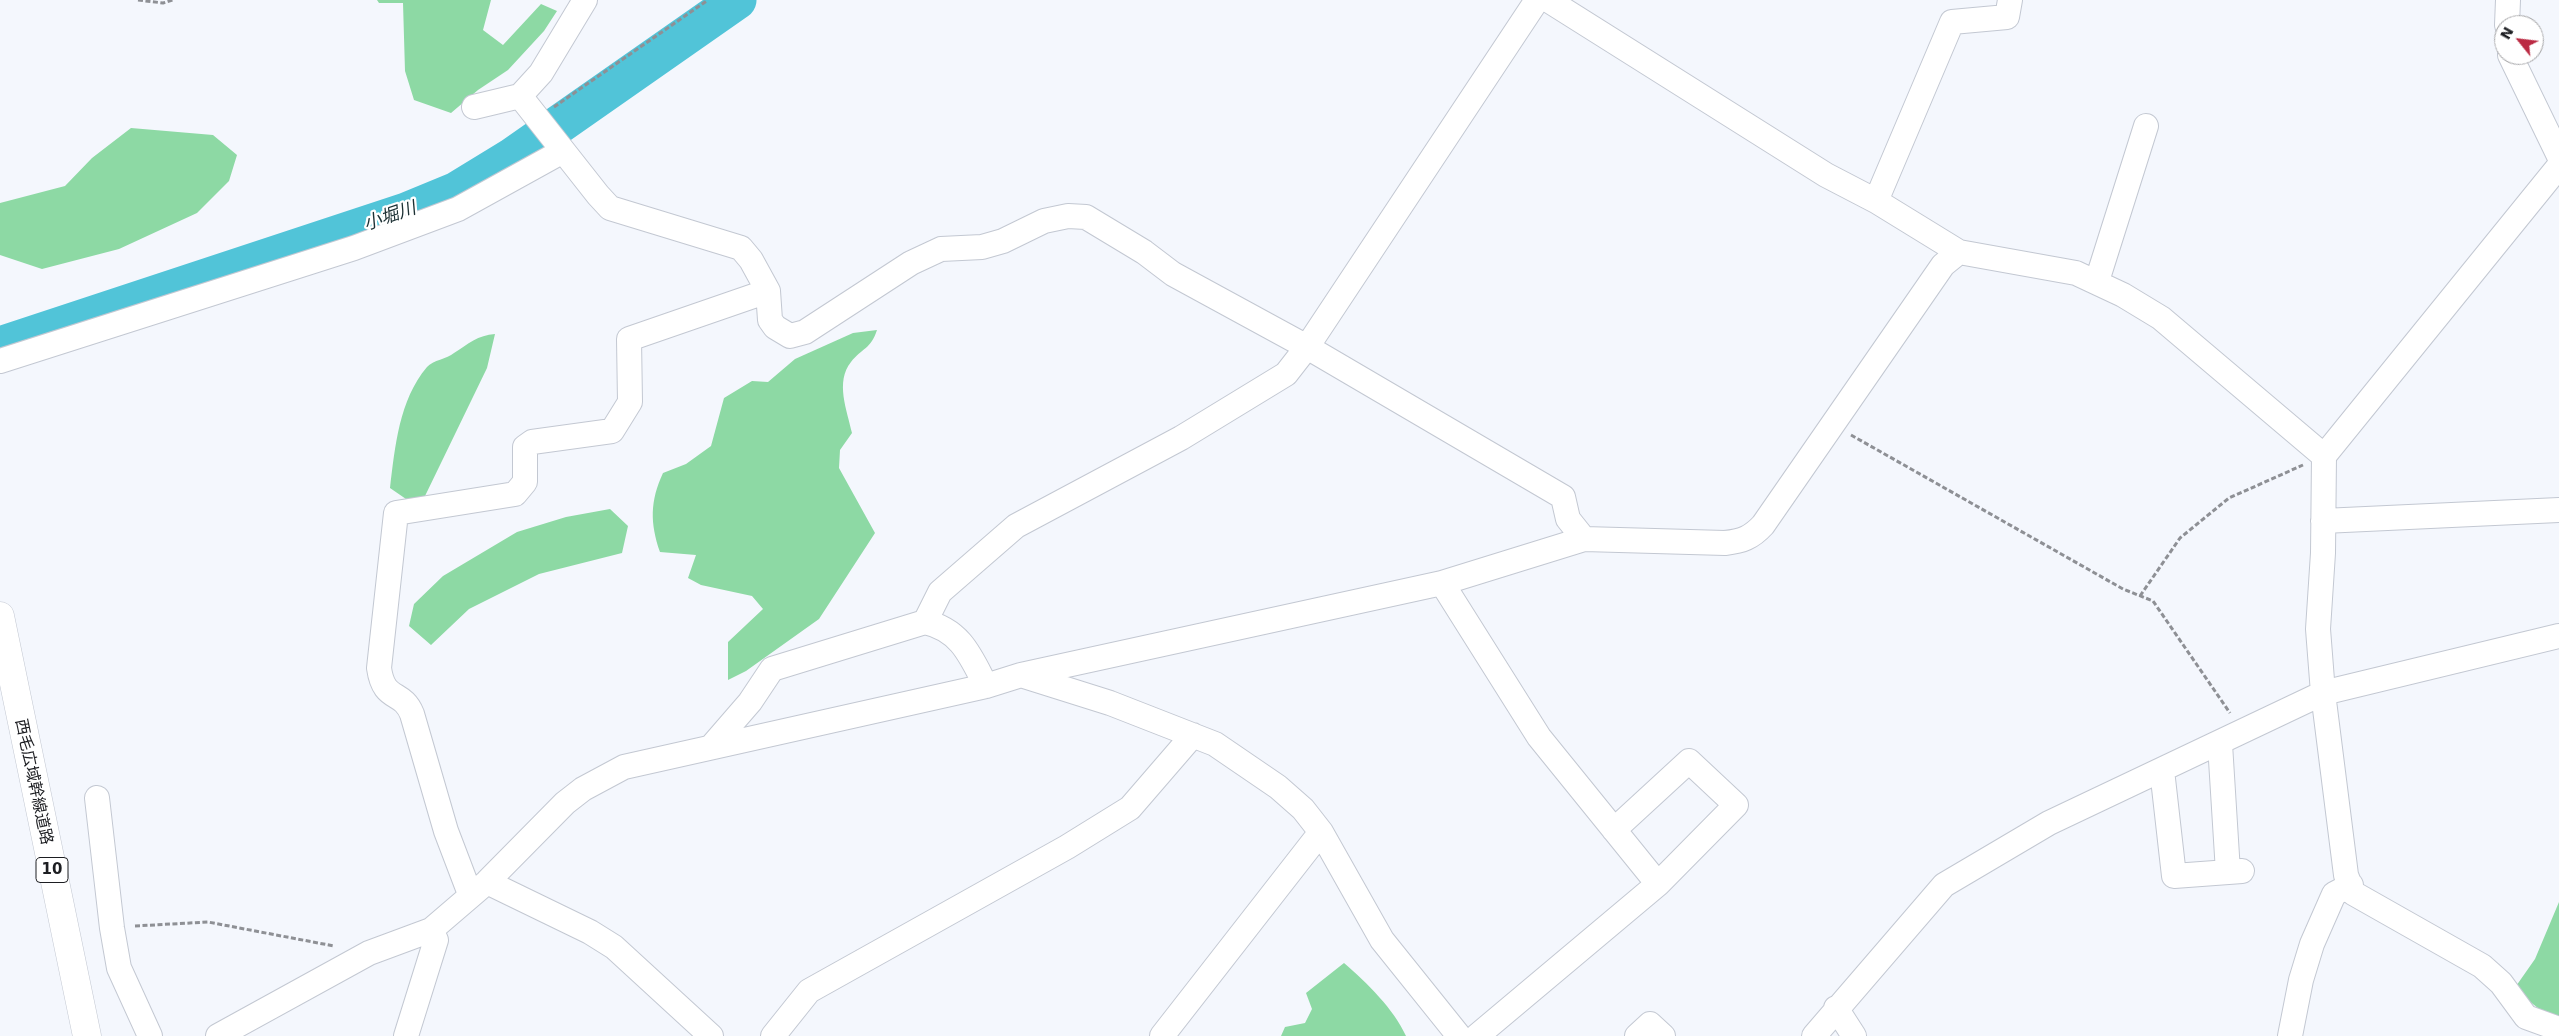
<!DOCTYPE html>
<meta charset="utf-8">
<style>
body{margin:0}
#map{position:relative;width:2559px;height:1036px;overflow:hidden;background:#f4f7fd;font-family:"DejaVu Sans",sans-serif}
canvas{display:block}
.north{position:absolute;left:2494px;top:15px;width:50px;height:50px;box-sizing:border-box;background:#fff;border:1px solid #a5a5a7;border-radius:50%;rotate:299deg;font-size:14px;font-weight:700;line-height:20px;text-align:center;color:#1d1e22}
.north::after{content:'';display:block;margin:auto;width:18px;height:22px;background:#bb2a43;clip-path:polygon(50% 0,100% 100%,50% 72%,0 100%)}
</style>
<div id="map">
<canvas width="2559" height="1036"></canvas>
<div class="north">N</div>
</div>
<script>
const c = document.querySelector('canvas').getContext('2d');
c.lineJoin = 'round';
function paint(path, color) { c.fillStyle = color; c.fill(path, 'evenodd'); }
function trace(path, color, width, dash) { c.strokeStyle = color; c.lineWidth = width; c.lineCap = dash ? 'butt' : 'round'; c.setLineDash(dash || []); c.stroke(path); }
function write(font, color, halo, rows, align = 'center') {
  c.font = font + ' "DejaVu Sans","Noto Sans JP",sans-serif'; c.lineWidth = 4.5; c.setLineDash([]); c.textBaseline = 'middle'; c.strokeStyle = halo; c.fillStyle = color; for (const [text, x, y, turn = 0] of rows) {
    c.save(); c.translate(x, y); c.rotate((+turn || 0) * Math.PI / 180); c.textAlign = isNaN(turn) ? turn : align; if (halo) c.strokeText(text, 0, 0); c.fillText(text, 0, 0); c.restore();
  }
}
const forest = new Path2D(`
 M377 0H491L483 30 503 45 541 4 557 11 544 31 508 70 478 90 451 113 414 100 405 71 403 3H379Z
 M131 128 213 135 237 155 229 181 197 213 119 249 42 269 0 255V203L65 186 92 158Z
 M877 330C871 349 862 348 851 362 835 382 847 410 852 433L840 450 839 468 875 533 819 619 746 671 728 680V642L763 609 752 596 701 585 688 578 696 555 660 552C650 523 650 501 663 473L686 464 711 446 724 398 752 381 768 382 795 359 853 333Z
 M495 334 487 368 425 496 406 499 390 488C395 447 399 400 427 367 433 360 447 359 454 353 468 344 478 335 495 334Z
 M610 509 628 526 622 553 539 574 469 609 431 645 409 626 414 604 443 576 517 532 566 517Z
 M2559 902V1022L2553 1020 2514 989 2535 959Z
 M1344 963C1367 983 1394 1009 1406 1036H1281L1285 1027 1305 1023 1312 1009 1306 993Z`);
const river = new Path2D(`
 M0 346 406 212 457 191 511 158 737 0`);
const path = new Path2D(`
 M138 0 163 3 173 0
 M554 107 708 0
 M1851 435 2123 589 2153 601 2230 713
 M2140 596 2180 538 2229 498 2303 465
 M135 926 208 922 334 946`);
const minor = new Path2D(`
 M1548 0 1826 175 1876 201 1959 252
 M2507 25 2508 0
 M2510 55 2559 156
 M520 96 598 195 610 208 741 248 751 260 768 291 770 320 775 327 790 336 805 332 911 263 941 249 982 247 1003 241 1044 221 1068 216 1086 217 1144 252 1173 274 1307 347 1563 497 1568 519 1584 539
 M474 107 520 96 541 73 585 0
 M2559 166 2324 456 2323 553 2318 629 2323 693 2346 875 2353 893 2482 966 2501 983 2526 1017 2559 1029
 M1876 201 1952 22 2007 17 2010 0
 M2097 281 2146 126
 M0 361 354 248 458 209 563 151
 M2323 521 2559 510
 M1442 583 1539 737 1658 884 1477 1036
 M925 622 940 592 1016 526 1181 438 1286 374 1307 347 1537 0
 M1021 675 1110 703 1215 744 1278 787 1303 809 1321 832 1382 940 1459 1036
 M2220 744 2228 872
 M711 747 750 702 772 669 925 622C961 630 971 657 986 686
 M2162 770 2174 876 2242 871
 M97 798 112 928 119 968 150 1036
 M1614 830 1689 761 1736 805 1658 884
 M487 882 590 932 614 947 711 1036
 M470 894 446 831 412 714C402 689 384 703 379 668L396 513 515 494 525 482V447L532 442 612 431 630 402 629 339 768 291
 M1836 1008 1854 1036
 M218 1036 369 953 431 930 487 882 565 803 583 789 624 767 986 686 1021 675 1442 583 1584 539 1725 543C1742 541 1751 538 1763 525L1943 265 1959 252 2076 273 2123 295 2161 318 2324 456
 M406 1036 436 940 431 930
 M773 1036 809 991 1067 847 1130 808 1193 735
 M1162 1036 1321 832
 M1637 1036 1650 1024 1663 1036
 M1814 1036 1944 885 2049 823 2323 693 2559 636
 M2290 1036 2301 980 2312 944 2334 894 2351 885`);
const major = new Path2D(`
 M0 616 87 1036`);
const shields = [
 [52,870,32]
];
const shieldNames = [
 ["10",52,870]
];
const streetNames = [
 ["西毛広域幹線道路",33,782,78]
];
const waterNames = [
 ["小堀川",390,217,-19]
];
paint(forest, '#8dd9a4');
trace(river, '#51c4d8', 39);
trace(minor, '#c3c8d2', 26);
trace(major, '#c3c8d2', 29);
trace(path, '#8e9095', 3, [5, 2.5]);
trace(minor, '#fff', 24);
trace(major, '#fff', 28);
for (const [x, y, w] of shields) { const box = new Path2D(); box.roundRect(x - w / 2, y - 12.5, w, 25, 4); c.fillStyle = '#fff'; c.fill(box); trace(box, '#1d1e22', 1); }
write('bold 15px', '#1d1e22', null, shieldNames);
write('16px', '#1d1e22', '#fff', streetNames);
write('italic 18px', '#1b2f33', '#fff', waterNames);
</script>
